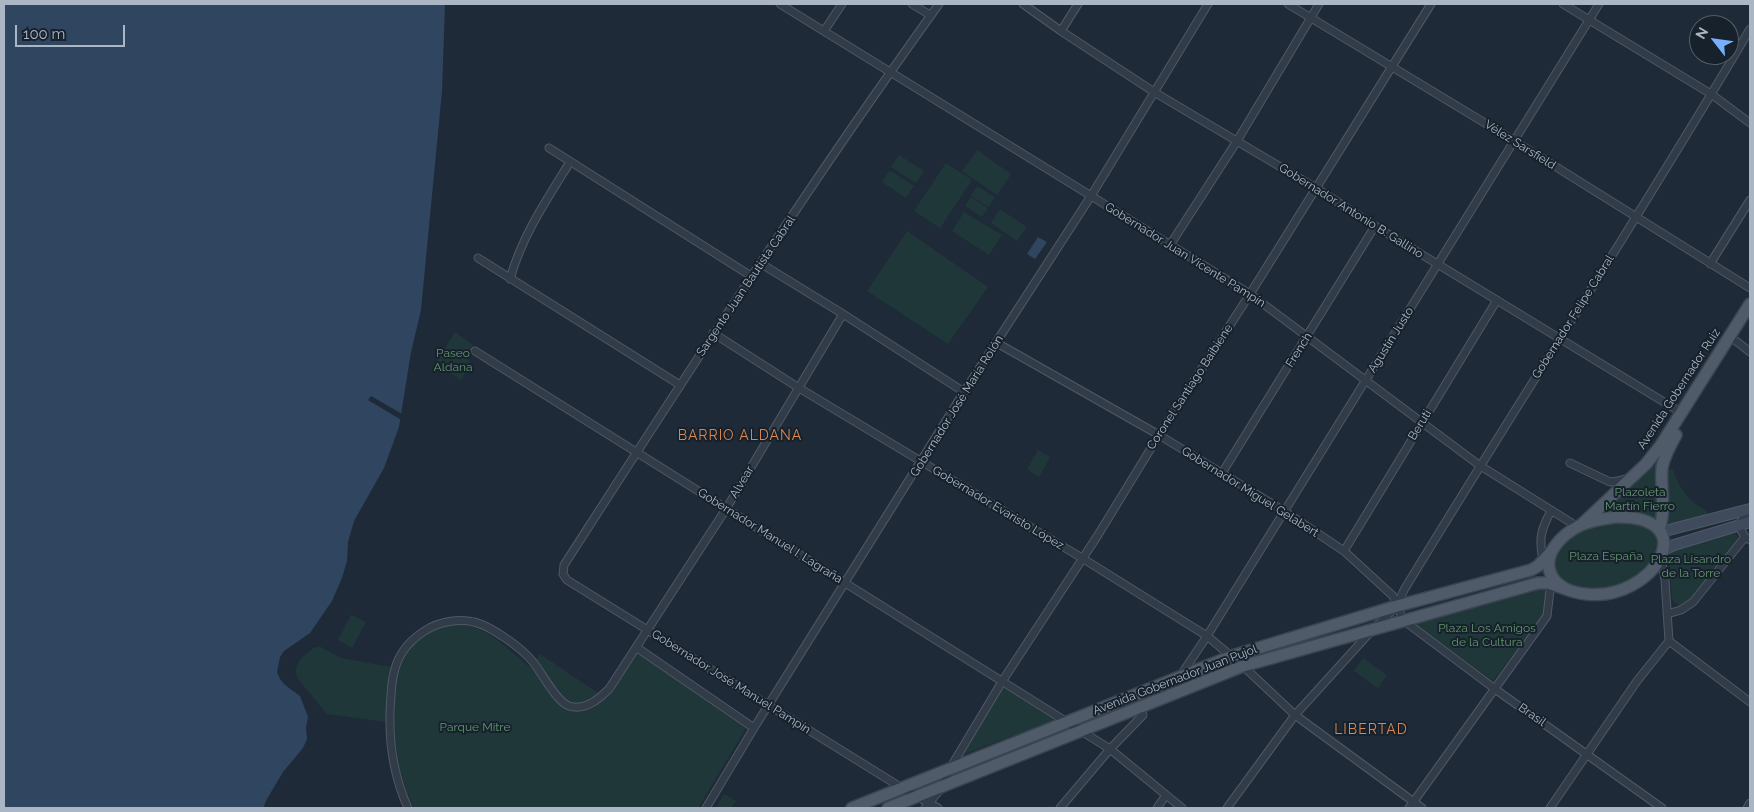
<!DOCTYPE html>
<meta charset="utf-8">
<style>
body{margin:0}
#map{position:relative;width:1754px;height:812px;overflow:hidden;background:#1e2a38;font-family:Raleway,sans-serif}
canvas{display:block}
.frame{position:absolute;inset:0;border:5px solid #abb6c5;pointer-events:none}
.north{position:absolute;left:1689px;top:15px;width:50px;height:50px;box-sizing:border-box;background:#17212c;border:1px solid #525d69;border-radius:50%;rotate:300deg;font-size:14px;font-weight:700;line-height:20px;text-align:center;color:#abb6c5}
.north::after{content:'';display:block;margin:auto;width:18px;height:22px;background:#77afff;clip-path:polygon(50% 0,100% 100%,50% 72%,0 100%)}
.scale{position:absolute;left:15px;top:25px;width:110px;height:22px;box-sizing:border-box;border:2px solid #abb6c5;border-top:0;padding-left:6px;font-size:15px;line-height:18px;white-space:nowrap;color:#abb6c5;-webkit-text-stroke:4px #17212c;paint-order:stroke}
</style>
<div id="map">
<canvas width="1754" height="812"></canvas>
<div class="frame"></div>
<div class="north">N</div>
<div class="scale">100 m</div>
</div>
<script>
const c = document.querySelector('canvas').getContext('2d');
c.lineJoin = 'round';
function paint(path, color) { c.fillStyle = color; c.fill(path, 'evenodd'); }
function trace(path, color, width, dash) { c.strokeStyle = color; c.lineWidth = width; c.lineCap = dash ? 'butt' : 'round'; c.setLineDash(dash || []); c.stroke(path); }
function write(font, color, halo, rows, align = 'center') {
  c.font = font + ' Raleway,sans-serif'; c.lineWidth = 4; c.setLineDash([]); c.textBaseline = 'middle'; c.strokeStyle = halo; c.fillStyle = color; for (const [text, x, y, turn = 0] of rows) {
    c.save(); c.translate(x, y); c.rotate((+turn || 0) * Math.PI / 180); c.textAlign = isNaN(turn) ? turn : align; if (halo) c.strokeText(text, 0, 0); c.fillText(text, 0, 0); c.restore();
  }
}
const green = new Path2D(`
 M977 150 1011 174 997 195 962 171Z
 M899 155 924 171 916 183 891 167Z
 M946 163 972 180 940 228 914 211Z
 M890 170 914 186 906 198 882 182Z
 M977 186 995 197 989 207 971 196Z
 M971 197 988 208 982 217 965 206Z
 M1000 209 1027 227 1017 241 991 223Z
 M964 212 1002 235 989 255 952 231Z
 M907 231 988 287 948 344 867 291Z
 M455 332 473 345 466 358 471 362 461 380 435 364Z
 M1668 441 1657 519 1654 521 1606 513 1604 510Z
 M1038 450 1050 457 1039 477 1027 469Z
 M1669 469 1673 470C1682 492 1686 499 1707 511V515L1674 524H1671L1668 521 1666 476Z
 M1633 521 1654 532 1660 543 1657 558 1629 583 1593 591 1565 584 1554 571V557L1562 545 1577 532 1595 524Z
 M1730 532 1737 535 1738 537 1736 544 1690 603 1680 607 1672 600 1669 551Z
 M1539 587 1546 592 1545 612 1542 617 1493 681 1412 622Z
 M351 615 366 622 352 648 338 640Z
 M451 623C487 624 504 647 531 668L540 654 607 699 637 652 746 728 698 808H414L406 790 399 767 393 723 327 714 298 679 296 674V668L301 658 315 647H321L341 658 397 668C409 641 423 631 451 623Z
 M1363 658 1387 675 1378 688 1354 671Z
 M1002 686 1056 720 961 755Z
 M724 794 736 801 731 808H716Z`);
const water = new Path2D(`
 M4 4H445L442 91 421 310 411 352 399 427 384 468 354 521 348 542 347 561 342 578 332 601 310 633 284 651 280 657 277 672 280 679 285 685 300 696 308 717 306 728 307 739 303 748 283 772 267 799 263 808H4Z
 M1038 237 1047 242 1035 259 1027 254Z`);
const pier = new Path2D(`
 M371 396 404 415 403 421 368 400Z`);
const minor = new Path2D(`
 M780 4 1250 294 1479 465 1578 527
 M912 4 930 15
 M1023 4 1061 31 1154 92 1316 188 1375 226 1682 413
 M1288 4 1513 140 1750 288
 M1563 4 1711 94 1750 123
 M824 31 842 4
 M1061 31 1078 4
 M549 148 751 276
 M1170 245 1237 141 1319 4
 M478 258 680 385
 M760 263 843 314 964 392
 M1710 264 1750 200
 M510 279C522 236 547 199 570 162
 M713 333 799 388 1082 558 1207 636 1243 666 1295 715 1422 808
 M1736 341 1750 352
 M997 343 1159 435 1284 511 1344 551 1393 596 1403 620 1495 689 1662 808
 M475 351 1110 749 1182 808
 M1570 463 1610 482 1618 481 1628 478
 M1222 473 1375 226
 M1750 510 1738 525 1745 537 1750 540
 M1344 551 1497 300
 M1661 557 1665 580 1669 641
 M1543 561C1539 539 1540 531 1551 511
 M1667 614 1681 610 1693 602 1745 537
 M1669 641 1750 702
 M636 647 754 728
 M1181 675 1207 636 1599 4
 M408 808C394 777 389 746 390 712 392 676 392 651 426 630 439 622 459 618 474 622 491 626 522 648 533 662 542 673 556 701 569 706 585 711 599 699 609 689L726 509 843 314
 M706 808 754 728 964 392 1091 196 1208 4
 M925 808 943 786 949 770 1003 680 1098 535 1159 435 1250 294 1431 4
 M938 808 902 788 567 580 563 574 564 565C686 376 807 187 939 4
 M1060 808 1110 749 1143 715
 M1157 808 1166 795
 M1227 808 1295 715 1374 628 1397 606 1404 590C1518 402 1639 218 1750 29
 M1409 808 1547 616 1550 590 1548 582
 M1550 808 1637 681 1669 641
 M1747 808 1750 803`);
const secondary = new Path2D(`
 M1661 532 1750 509
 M1663 550 1674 545 1750 522`);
const primary = new Path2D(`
 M1615 517C1706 515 1654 602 1586 594 1574 593 1561 589 1553 578 1539 556 1562 534 1581 525 1592 520 1603 519 1615 517Z
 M1582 524 1646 464 1661 445 1750 304
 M1658 529C1667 518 1660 484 1662 468 1664 456 1670 446 1676 435
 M852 808 1232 656 1397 606 1531 570 1538 566 1552 551
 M888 808 1243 666 1538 583H1548L1566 589`);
const streetNames = [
 ["Vélez Sarsfield",1520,145,32],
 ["Gobernador Antonio B. Gallino",1351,211,32],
 ["Gobernador Juan Vicente Pampín",1185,255,32],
 ["Sargento Juan Bautista Cabral",746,286,-56],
 ["Gobernador Felipe Cabral",1573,317,-58],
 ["Agustín Justo",1391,340,-58],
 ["French",1299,350,-58],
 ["Coronel Santiago Baibiene",1190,387,-57],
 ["Avenida Gobernador Ruiz",1679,389,-57],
 ["Gobernador José María Rolón",957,406,-58],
 ["Beruti",1420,425,-59],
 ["Alvear",742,482,-59],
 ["Gobernador Miguel Gelabert",1250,492,32],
 ["Gobernador Evaristo López",998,508,31],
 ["Gobernador Manuel I. Lagraña",770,536,32],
 ["Avenida Gobernador Juan Pujol",1175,680,-21],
 ["Gobernador José Manuel Pampín",731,682,32],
 ["Brasil",1532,715,35]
];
const parkNames = [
 ["Paseo",453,353],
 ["Aldana",453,367],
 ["Plazoleta",1640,492],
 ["Martín Fierro",1640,506],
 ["Plaza España",1606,556],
 ["Plaza Lisandro",1691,559],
 ["de la Torre",1691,573],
 ["Plaza Los Amigos",1487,628],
 ["de la Cultura",1487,642],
 ["Parque Mitre",475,727]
];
const neighbourhoodNames = [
 ["BARRIO ALDANA",740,436],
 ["LIBERTAD",1371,730]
];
paint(green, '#203739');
paint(water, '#304560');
paint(pier, '#1e2a38');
trace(minor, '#4f5966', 9);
trace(secondary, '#4f5966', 12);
trace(primary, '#3b4552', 14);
trace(minor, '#323c48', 7);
trace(secondary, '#3f4b5c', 10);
trace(primary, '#4f5b69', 11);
write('12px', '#abb6c5', '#17212c', streetNames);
write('12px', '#62976d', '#17212c', parkNames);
c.letterSpacing = '1px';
write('14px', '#da8952', '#17212c', neighbourhoodNames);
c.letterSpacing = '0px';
</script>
